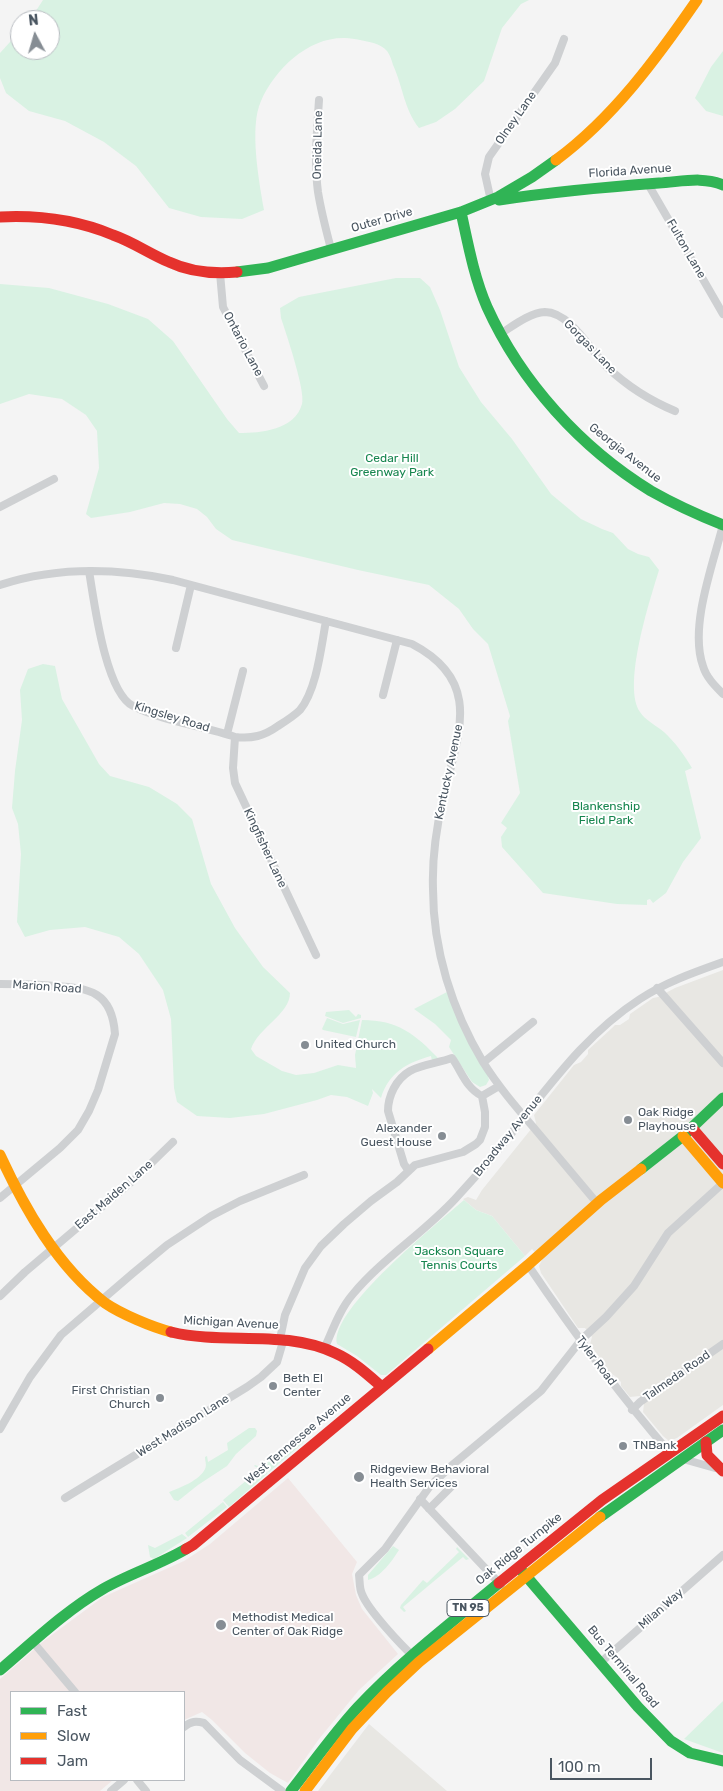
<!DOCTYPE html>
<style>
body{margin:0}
#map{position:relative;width:723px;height:1791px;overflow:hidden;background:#f4f4f4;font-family:Rubik,sans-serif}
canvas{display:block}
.legend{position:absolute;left:10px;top:1691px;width:175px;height:90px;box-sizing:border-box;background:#fff;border:1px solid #b7bbc0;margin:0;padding:6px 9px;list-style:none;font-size:15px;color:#4a5661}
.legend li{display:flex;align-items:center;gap:10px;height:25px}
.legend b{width:25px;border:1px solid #b7bbc0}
.north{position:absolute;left:10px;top:10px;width:50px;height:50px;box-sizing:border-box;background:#fff;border:1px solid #b7bbc0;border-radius:50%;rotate:354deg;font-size:14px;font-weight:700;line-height:20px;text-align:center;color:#4a5661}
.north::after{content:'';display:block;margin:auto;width:18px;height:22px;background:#868d94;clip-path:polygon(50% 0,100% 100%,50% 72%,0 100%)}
.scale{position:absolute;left:550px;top:1758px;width:102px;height:22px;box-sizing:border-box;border:2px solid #4a5661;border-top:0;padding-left:6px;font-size:15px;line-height:18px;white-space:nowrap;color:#4a5661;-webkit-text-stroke:4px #fff;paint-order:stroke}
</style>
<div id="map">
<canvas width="723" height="1791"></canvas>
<ul class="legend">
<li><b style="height:6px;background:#30b455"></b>Fast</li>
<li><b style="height:6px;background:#ff9f0a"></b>Slow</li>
<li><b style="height:6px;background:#e5322d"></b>Jam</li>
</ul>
<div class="north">N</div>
<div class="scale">100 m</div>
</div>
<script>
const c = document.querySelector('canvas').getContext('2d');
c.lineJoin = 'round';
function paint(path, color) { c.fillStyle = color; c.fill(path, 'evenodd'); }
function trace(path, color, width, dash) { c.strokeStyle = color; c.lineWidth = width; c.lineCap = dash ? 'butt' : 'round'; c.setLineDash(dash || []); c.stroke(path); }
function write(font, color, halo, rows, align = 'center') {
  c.font = font + ' Rubik,sans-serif'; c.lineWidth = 4; c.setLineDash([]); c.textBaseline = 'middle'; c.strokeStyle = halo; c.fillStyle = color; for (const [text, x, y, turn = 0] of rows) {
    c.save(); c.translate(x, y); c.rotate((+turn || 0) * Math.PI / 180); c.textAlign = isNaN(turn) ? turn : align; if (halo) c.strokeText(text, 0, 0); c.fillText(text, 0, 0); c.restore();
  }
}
const commercial = new Path2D(`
 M723 970V1405L677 1438 669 1441 663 1436 643 1412 644 1404 640 1396 630 1397 621 1386V1382L615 1376 610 1373 590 1344 592 1337 585 1328H578L541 1273 539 1266 542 1260 532 1249 525 1256 492 1216 476 1210 463 1199 468 1197 476 1200 482 1190 536 1123 534 1115 574 1065 581 1062 588 1054V1050L612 1028 615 1025H620L629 1019 630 1014 653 998 658 997 675 988Z
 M369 1724 447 1791H318Z`);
const medical = new Path2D(`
 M288 1478 357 1562 352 1574 356 1595 362 1609 398 1654 359 1690 319 1739 288 1783 270 1773 245 1753 212 1720 202 1712 184 1720V1692H11V1780H113L100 1791H0V1679L45 1640 103 1597 184 1561 210 1544Z`);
const green = new Path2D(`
 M43 0H529L521 4 502 28 484 81 455 109 436 122 419 128C404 109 403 87 393 65 392 61 390 55 387 51 380 43 369 42 360 40 355 39 350 38 345 38 308 37 275 69 261 101 249 127 259 181 264 210L242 219 201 217 169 208 136 166 104 142 65 121 29 111 6 93 0 78V53L20 31V50H50V20H30Z
 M723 51V116L706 111 695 98 711 67Z
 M396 278H420L430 287 440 310 459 367 481 402 512 439 551 494 581 519 602 529 613 533 628 549 638 554 649 557 659 570C650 600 622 685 640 712 645 720 657 726 664 732 675 742 685 756 692 768L685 771 701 838 683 862 666 893 653 903 650 899 647 900V905L617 904 543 893 502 847 501 837 507 828 501 823 520 793 508 721 510 716 488 644 473 629 459 609 429 585 358 570 232 540 216 529 207 517 197 509 180 504 164 503 130 512 91 518 86 514 99 468 97 431 86 415 62 399 29 394 0 404V284L49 288 108 304 148 319 173 341 227 419 239 433C261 433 295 430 302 404 306 392 286 333 281 318L280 308 299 297Z
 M43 664 55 666 62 699 99 764 110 776 149 787 177 804 192 819 211 884 235 928 263 967 290 993C290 1014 258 1028 251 1049L256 1056 282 1071 296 1075 314 1073 338 1065 356 1068 355 1055 362 1020C398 1020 415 1034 439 1059L432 1061 431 1056C407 1063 389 1072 381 1098L372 1089 373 1093 368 1106 347 1097 331 1095 317 1100 264 1114 230 1118 197 1116 177 1102 174 1088 171 1019 163 990 139 954 119 937 85 927 50 930 25 937 17 922 21 854 18 824 12 808 15 771 22 720 20 690 28 669Z
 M447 992 488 1076 489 1080 486 1085 480 1087 472 1082 449 1047 451 1040 435 1024 414 1009Z
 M349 1010 356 1017 358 1014 361 1015V1018L343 1023 325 1016 326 1012Z
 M327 1018 343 1024 360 1020 356 1037 323 1030 322 1029Z
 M464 1200 476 1210 492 1216 525 1256 386 1375H381L357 1356 337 1344C329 1310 438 1223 464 1200Z
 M249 1428H255L257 1431 256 1436 236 1454 227 1466 198 1485 178 1501 174 1500 169 1492C180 1488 200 1480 205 1469 207 1465 205 1461 205 1457L207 1456 208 1462 228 1450 227 1443Z
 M299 1437 304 1440 303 1443 269 1472 263 1466Z
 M255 1465 263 1468 268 1473 229 1507 223 1500 260 1469 254 1466Z
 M223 1502 227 1507 188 1537 185 1533Z
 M182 1534 187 1538 154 1559 150 1557 148 1545 155 1548Z
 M393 1546 399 1550C392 1561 381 1577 368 1580V1575Z
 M457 1547 469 1559 466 1560 463 1557 403 1607 406 1611 404 1612 400 1608 401 1605 423 1580 427 1583 459 1552 456 1549Z
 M723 1701V1753L684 1739Z`);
const street = new Path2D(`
 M319 100C317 131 314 162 318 192 321 211 326 230 331 249
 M648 184 723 314
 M491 201 485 174 489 157 555 63 564 39
 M220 273 223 307 264 386
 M500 334C513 326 529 313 545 312 570 312 591 351 607 367 626 385 651 401 675 411
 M0 507 54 479
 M723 525C713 564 689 627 703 666 706 677 715 686 723 694
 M89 571C94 600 105 692 133 706 162 721 203 726 235 737 252 739 264 736 278 726 286 721 294 716 300 710 317 689 321 647 326 621
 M0 585C56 567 116 568 173 580L412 644C485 682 457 736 443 799 436 829 432 859 433 889 433 950 452 1010 483 1062 498 1086 516 1107 534 1128 555 1153 576 1178 597 1203
 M176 648 191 585
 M383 695 397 640
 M227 734 243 671
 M235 737 233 768 235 783 316 955
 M0 984C18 984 36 984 54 986 90 988 112 992 115 1034L98 1090 89 1111 78 1130 60 1148 0 1198
 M657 988 723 1063
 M484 1062 533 1022
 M408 1170 404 1164 388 1111C388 1096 396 1079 410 1071 422 1064 439 1063 452 1058 462 1072 466 1088 482 1096L499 1086
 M528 1265C572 1330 618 1393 670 1453
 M0 1296 25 1272 136 1178 173 1142
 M325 1347C333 1329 340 1309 353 1294 383 1258 424 1233 456 1198 480 1172 503 1145 524 1117 559 1073 592 1030 640 999 666 982 695 972 723 962
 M632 1410 640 1402 723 1344
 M0 1429 30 1377 61 1335 132 1274 167 1245 211 1216 240 1201 304 1175
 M683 1459 715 1468
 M65 1498 247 1387 261 1377 277 1362 282 1345 280 1339 285 1315 305 1268 321 1246 344 1224 371 1201 397 1182 415 1165 463 1152 476 1144 480 1140 485 1127V1112L482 1096
 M420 1499 501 1585
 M429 1509 451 1487
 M33 1642 75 1692
 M415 1658C401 1645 368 1610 362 1594 359 1588 360 1581 359 1575L385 1549 430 1486 451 1466 541 1391 581 1340 606 1317 634 1286 668 1233 723 1183
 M600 1663 723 1555
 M184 1727C191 1721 196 1721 204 1723L240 1760 282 1791
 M137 1780 146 1791
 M111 1791 124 1780`);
const fast = new Path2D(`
 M499 200C552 192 605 187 659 183 680 182 703 176 723 185
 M461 212C468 244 474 277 487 307 521 382 581 448 651 491 674 504 698 515 723 525
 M237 272 268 268 461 212 498 197 532 177 556 160
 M641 1169 683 1136 723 1098
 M600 1517 723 1430
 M521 1570 638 1707 671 1741 690 1753 723 1761
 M0 1670C33 1642 65 1611 103 1589 129 1574 159 1565 186 1549
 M291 1791C313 1763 334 1733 358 1707 401 1661 451 1623 499 1583`);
const slow = new Path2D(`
 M556 160C613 118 657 58 697 0
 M683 1136 723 1183
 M0 1155C25 1209 57 1266 105 1303 121 1314 152 1327 171 1332
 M428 1349 528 1265 601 1200 641 1169
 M305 1791 352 1729 387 1692 419 1662 600 1517`);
const jam = new Path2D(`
 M0 217C39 215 77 220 113 235 133 242 150 254 169 262 190 272 214 274 237 272
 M692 1128 723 1164
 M171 1332C225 1345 284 1329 335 1353 353 1361 367 1374 382 1387
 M706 1442 707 1455 723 1471
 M186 1549 193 1545 428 1349
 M499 1583 602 1500 723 1416`);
const markers = [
 [305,1045,5,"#868d94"],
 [628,1120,5,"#868d94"],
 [442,1136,5,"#868d94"],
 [273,1386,5,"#868d94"],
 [160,1398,5,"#868d94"],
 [623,1446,5,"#868d94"],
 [359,1477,6,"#868d94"],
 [221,1625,6,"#868d94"]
];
const shields = [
 [468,1608,42]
];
const shieldNames = [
 ["TN 95",468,1608]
];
const streetNames = [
 ["Olney Lane",516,118,-55],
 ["Oneida Lane",318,145,-89],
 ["Florida Avenue",630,171,-4],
 ["Outer Drive",382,220,-16],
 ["Fulton Lane",686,249,60],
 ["Ontario Lane",243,344,62],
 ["Gorgas Lane",590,347,46],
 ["Georgia Avenue",625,453,38],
 ["Kingsley Road",172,717,17],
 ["Kentucky Avenue",449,772,-78],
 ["Kingfisher Lane",265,848,65],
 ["Marion Road",47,987,4],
 ["Broadway Avenue",508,1136,-51],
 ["East Maiden Lane",114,1195,-41],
 ["Michigan Avenue",231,1323,3],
 ["Tyler Road",596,1361,53],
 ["Talmeda Road",677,1376,-35],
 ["West Madison Lane",183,1426,-32],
 ["West Tennessee Avenue",298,1439,-40],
 ["Oak Ridge Turnpike",519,1549,-39],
 ["Milan Way",661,1609,-41],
 ["Bus Terminal Road",623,1667,50]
];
const parkNames = [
 ["Cedar Hill",392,459],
 ["Greenway Park",392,473],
 ["Blankenship",606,807],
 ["Field Park",606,821],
 ["Jackson Square",459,1252],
 ["Tennis Courts",459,1266]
];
const poiNames = [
 ["United Church",315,1045],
 ["Oak Ridge",638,1113],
 ["Playhouse",638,1127],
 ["Alexander",432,1129,"right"],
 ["Guest House",432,1143,"right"],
 ["Beth El",283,1379],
 ["Center",283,1393],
 ["First Christian",150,1391,"right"],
 ["Church",150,1405,"right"],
 ["TNBank",633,1446],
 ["Ridgeview Behavioral",370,1470],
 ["Health Services",370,1484],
 ["Methodist Medical",232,1618],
 ["Center of Oak Ridge",232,1632]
];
paint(commercial, '#e8e7e3');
paint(medical, '#f1e7e6');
paint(green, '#d9f2e3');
trace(street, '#ced0d2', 8);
trace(fast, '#30b455', 11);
trace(slow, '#ff9f0a', 11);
trace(jam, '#e5322d', 11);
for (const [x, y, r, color] of markers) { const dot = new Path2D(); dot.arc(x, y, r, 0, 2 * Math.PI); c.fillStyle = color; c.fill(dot); trace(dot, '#fff', 2); }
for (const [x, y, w] of shields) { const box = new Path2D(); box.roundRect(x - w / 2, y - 8.5, w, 17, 4); c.fillStyle = '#fff'; c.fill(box); trace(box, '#4a5661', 1); }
write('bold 11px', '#4a5661', null, shieldNames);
write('12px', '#4a5661', '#fff', streetNames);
write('12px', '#17864f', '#fff', parkNames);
write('12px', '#4a5661', '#fff', poiNames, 'left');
</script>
